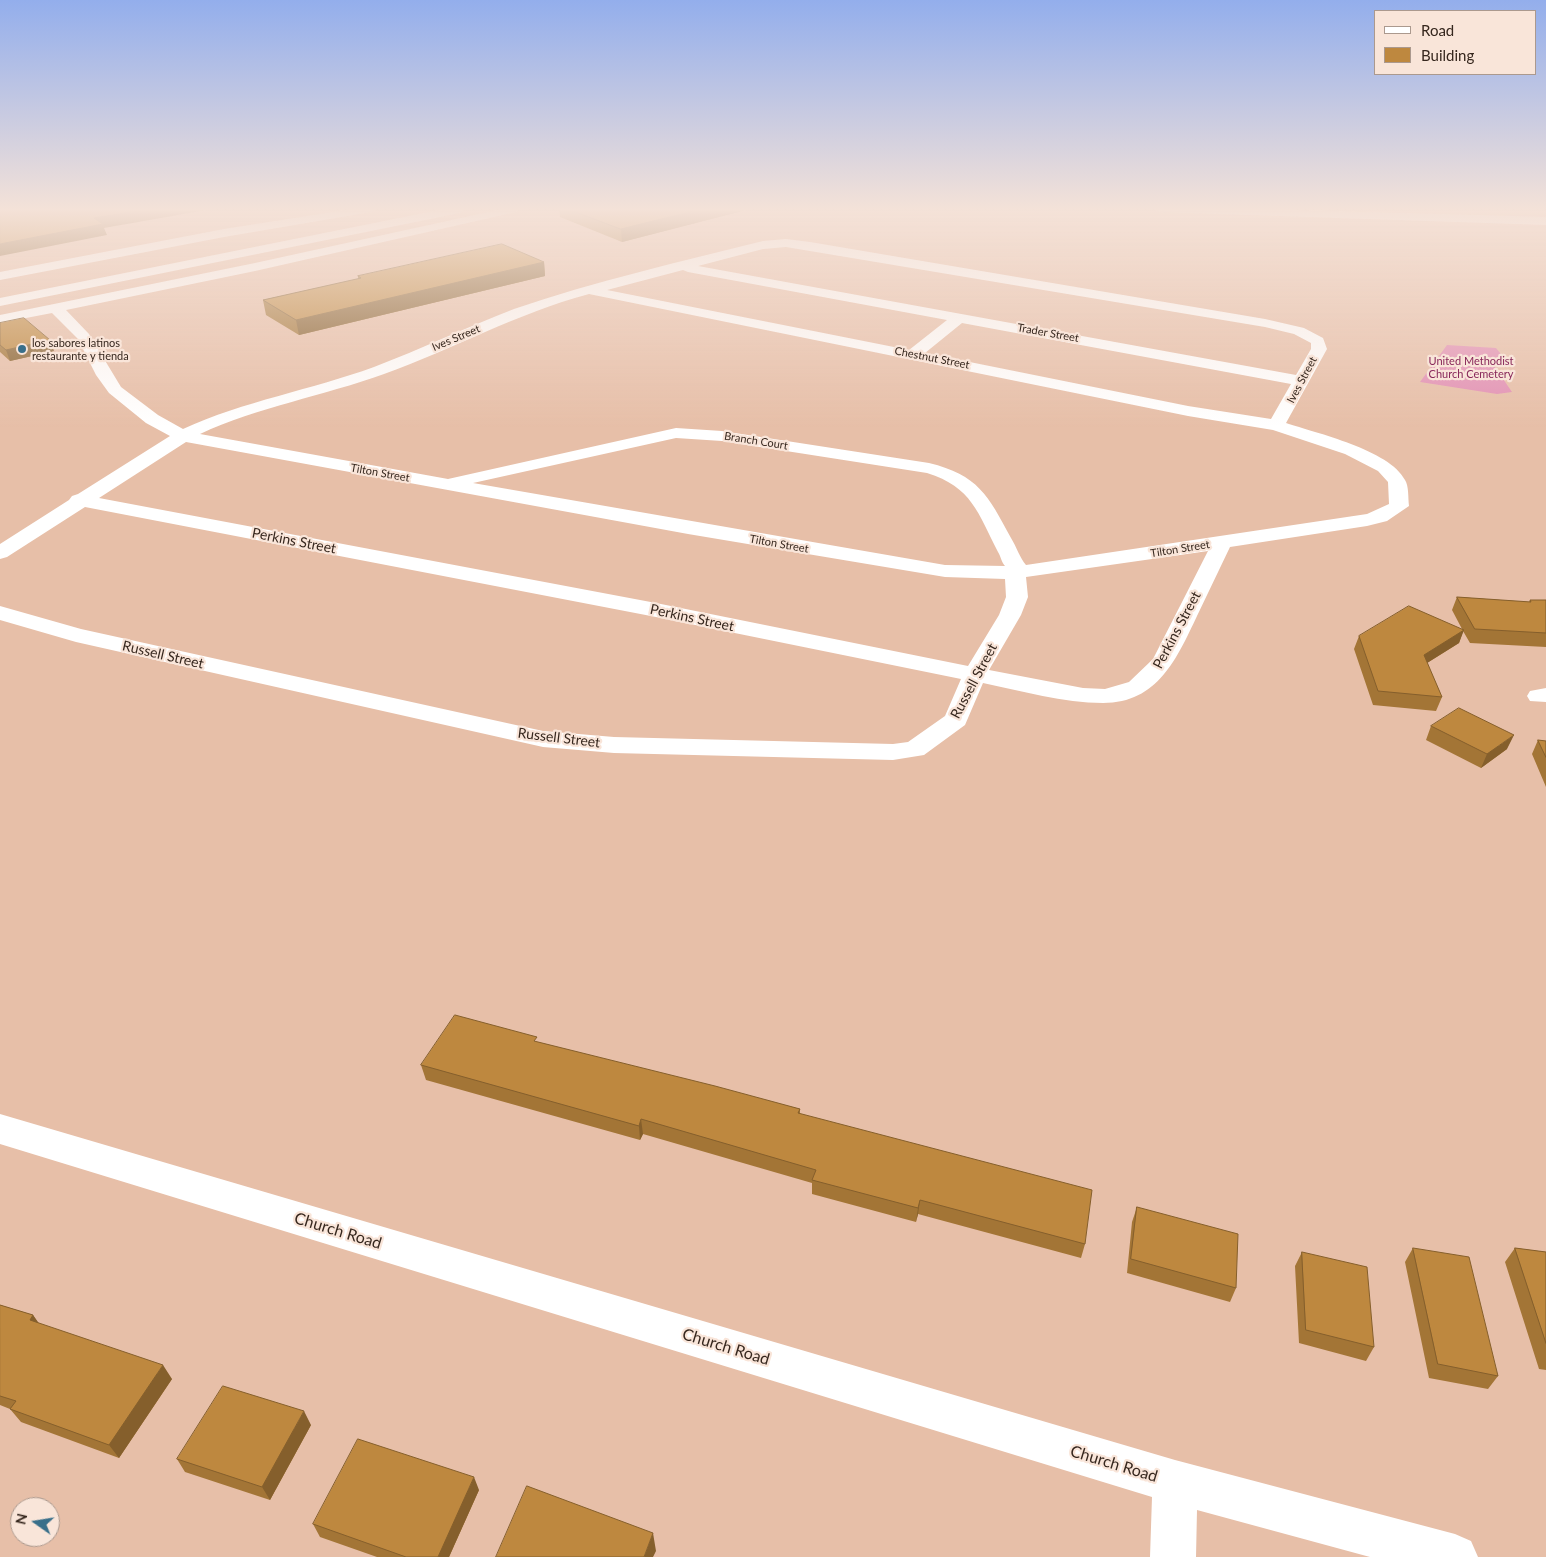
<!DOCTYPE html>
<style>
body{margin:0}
#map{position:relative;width:1546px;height:1557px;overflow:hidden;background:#e7bfa8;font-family:Lato,sans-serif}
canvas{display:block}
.legend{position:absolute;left:1374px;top:10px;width:162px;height:65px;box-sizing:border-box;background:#f9e5d9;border:1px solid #ab998e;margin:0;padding:6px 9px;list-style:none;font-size:15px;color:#36271e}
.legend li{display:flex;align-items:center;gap:10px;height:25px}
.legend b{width:25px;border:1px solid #ab998e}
.north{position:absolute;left:10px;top:1497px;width:50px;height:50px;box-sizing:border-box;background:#f9e5d9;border:1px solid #ab998e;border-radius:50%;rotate:283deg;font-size:14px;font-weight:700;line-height:20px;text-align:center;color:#36271e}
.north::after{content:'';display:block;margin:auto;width:18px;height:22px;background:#396f8a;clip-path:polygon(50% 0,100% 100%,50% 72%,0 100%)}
</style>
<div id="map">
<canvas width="1546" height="1557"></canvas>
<ul class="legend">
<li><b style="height:6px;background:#fff"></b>Road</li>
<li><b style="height:14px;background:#be883f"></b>Building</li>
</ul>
<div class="north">N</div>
</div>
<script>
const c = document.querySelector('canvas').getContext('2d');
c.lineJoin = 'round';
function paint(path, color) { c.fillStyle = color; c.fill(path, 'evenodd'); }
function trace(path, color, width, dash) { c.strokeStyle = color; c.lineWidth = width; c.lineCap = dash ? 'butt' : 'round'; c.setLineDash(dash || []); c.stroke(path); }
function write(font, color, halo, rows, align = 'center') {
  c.font = font + ' Lato,sans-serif'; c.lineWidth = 4.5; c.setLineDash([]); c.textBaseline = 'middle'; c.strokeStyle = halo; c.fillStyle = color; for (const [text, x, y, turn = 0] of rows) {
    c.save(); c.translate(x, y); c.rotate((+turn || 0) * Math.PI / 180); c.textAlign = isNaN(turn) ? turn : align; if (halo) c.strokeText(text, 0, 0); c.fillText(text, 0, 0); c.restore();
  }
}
const green = new Path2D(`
 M1447 345 1496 348 1510 365 1493 364 1512 392 1497 394 1420 382Z`);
const street = new Path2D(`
 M352 209H377L371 212 224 237 0 280V272L224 229Z
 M502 209H522L516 212 255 271 66 310 89 334 121 387 158 415 183 429C244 401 311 390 374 367 421 349 467 327 514 309 595 281 680 262 763 241L786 239 810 242 1265 319 1304 328 1323 338 1327 349 1286 423C1316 433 1390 450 1405 480 1409 486 1408 498 1409 506L1387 521 1367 526 1230 547C1219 570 1208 593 1197 616 1177 658 1158 703 1103 703 1063 703 1022 691 983 683L965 725 924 755 893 760 614 753 543 747 76 642 0 620V606L81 629 543 731 614 737 893 744 908 742 945 716 961 679 656 617 85 507 7 557 0 559V544L69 500 72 496 78 494 170 436 146 423 109 393 96 375 78 339 52 313 0 323V315L255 263ZM786 247 1265 327 1294 334 1311 343V349L1296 375 698 266 763 249ZM683 270 688 272 947 320 909 350 607 290ZM589 294 1188 416 1273 430 1345 454 1378 471 1388 482 1389 504 1367 514 1026 565C1020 558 1016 546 1011 538 988 495 978 475 929 463L722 431 676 428 448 479 200 434C258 407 323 396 384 374 453 349 518 313 589 294ZM962 323 1291 384 1271 419 1188 406 925 353ZM676 438 722 441 927 473C972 487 978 513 998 552 1001 557 1001 561 1005 566L945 565 473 483ZM186 442 688 534 945 577 1005 579 1006 597 999 615 968 666 656 603 99 498ZM1208 551 1153 659 1129 682 1105 689 1083 688 989 670 1021 615 1028 597 1026 577Z
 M1154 209H1261L1546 217V225L1160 212Z
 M1546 688V702L1530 701 1527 696 1530 691Z
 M0 1114 1175 1460 1455 1534 1471 1541 1478 1557H1370L1197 1510 1196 1557H1150L1152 1497 0 1144Z`);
const primary = new Path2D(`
 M444 209H466L460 213 0 306V298Z`);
const wall = new Path2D(`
 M559 209H746V210L622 242 560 217Z
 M544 262 545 276 299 335 266 315 263 300 358 279V276Z
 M0 323 54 351 10 361 0 352Z
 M1457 597 1529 602 1530 600H1546V647L1470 643 1463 631 1459 643 1427 663 1442 697 1436 711 1373 705 1354 649 1359 636 1462 629 1452 610Z
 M1431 726 1507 749 1481 768 1426 740Z
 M1538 740 1546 741V787L1532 754Z
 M537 1042 800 1109V1114L1085 1244 1081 1258 918 1214 916 1222 812 1194V1183L643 1134 640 1140 426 1080 421 1065Z
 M1137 1207 1236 1288 1230 1302 1127 1273 1132 1222Z
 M1413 1248 1498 1376 1488 1389 1429 1378 1405 1262Z
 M1515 1248 1546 1252V1370L1539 1369 1505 1262Z
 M1302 1252 1374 1347 1366 1361 1299 1343 1295 1266Z
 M0 1305 33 1315 38 1323 172 1379 119 1458 21 1422 10 1409 0 1405Z
 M311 1425 270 1500 185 1472 177 1459Z
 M479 1490 449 1557H377L320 1537 313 1524Z`);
const shadedWall = new Path2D(`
 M149 209H212L104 228 107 235 0 256V244L94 218Z
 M702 209H746V210L622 242 621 229Z
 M544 262 545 276 299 335 296 320Z
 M50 340 54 351 10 361 6 350Z
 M1464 630 1459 643 1419 668 1424 655Z
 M1514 735 1507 749 1481 768 1487 754Z
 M641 1119 643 1134 640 1140 639 1126Z
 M920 1200 918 1214 916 1222 918 1208Z
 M33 1315 43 1329 30 1320Z
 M163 1365 172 1379 119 1458 109 1445Z
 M304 1411 311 1425 270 1500 262 1487Z
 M474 1477 479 1490 449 1557H438Z
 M653 1533 656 1551 653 1557H644Z`);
const building = new Path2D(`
 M0 209H149L94 218 103 224 0 244Z
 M568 209H702L621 229Z
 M502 244 544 262 296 320 263 300 361 278 358 276Z
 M24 318 50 340 6 350 0 345V323Z
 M1457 597 1531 602 1530 600H1546V633L1475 629Z
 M1409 606 1464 630 1424 655 1442 697 1378 691 1359 636Z
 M1459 708 1514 735 1487 754 1431 726Z
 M1538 740 1546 741V757Z
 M455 1015 537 1037 534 1041 715 1086 800 1109 798 1113 1092 1190 1085 1244 920 1200 918 1208 812 1180 816 1170 641 1119 639 1126 421 1065Z
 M1137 1207 1238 1234 1236 1288 1131 1259Z
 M1413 1248 1469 1257 1498 1376 1438 1364Z
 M1515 1248 1546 1252V1343Z
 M1302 1252 1367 1267 1374 1347 1306 1330Z
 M0 1305 33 1315 30 1320 163 1365 109 1445 10 1409 16 1401 0 1396Z
 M223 1386 304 1411 262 1487 177 1459Z
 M358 1439 474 1477 438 1557H406L313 1524Z
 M527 1486 653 1533 644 1557H496Z`);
const markers = [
 [22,349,5,"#396f8a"]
];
const farStreetnames = [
 ["Trader Street",1048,333,10],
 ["Ives Street",456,338,-23],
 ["Chestnut Street",932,358,11],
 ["Ives Street",1302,380,-62],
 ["Branch Court",756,441,9],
 ["Tilton Street",380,473,10],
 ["Tilton Street",779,544,10],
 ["Tilton Street",1180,549,-9]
];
const farPoinames = [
 ["los sabores latinos",32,343],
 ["restaurante y tienda",32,356]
];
const farParknames = [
 ["United Methodist",1471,361],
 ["Church Cemetery",1471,374]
];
const streetNames = [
 ["Perkins Street",294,541,11],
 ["Perkins Street",692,618,12],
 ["Perkins Street",1177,630,-62],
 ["Russell Street",163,655,13],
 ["Russell Street",974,681,-62],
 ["Russell Street",559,738,7]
];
const nearStreetnames = [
 ["Church Road",338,1231,17],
 ["Church Road",726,1347,17],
 ["Church Road",1114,1464,17]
];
paint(green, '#e290b4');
paint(street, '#fff');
paint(primary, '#fff');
paint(wall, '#a37536');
paint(shadedWall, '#855f2c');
paint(building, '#be883f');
trace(building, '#855f2c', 1);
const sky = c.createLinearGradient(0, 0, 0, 427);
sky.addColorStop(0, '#93aeec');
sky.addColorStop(0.49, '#f4e2d8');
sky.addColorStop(1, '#f4e2d800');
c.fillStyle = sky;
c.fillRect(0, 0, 1546, 427);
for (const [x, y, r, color] of markers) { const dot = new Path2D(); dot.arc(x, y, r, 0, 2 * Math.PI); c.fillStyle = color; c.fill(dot); trace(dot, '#f9e5d9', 2); }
write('11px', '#36271e', '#f9e5d9', farStreetnames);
write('11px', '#36271e', '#f9e5d9', farPoinames, 'left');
write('11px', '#872659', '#f9e5d9', farParknames);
write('14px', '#36271e', '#f9e5d9', streetNames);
write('16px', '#36271e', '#f9e5d9', nearStreetnames);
</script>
